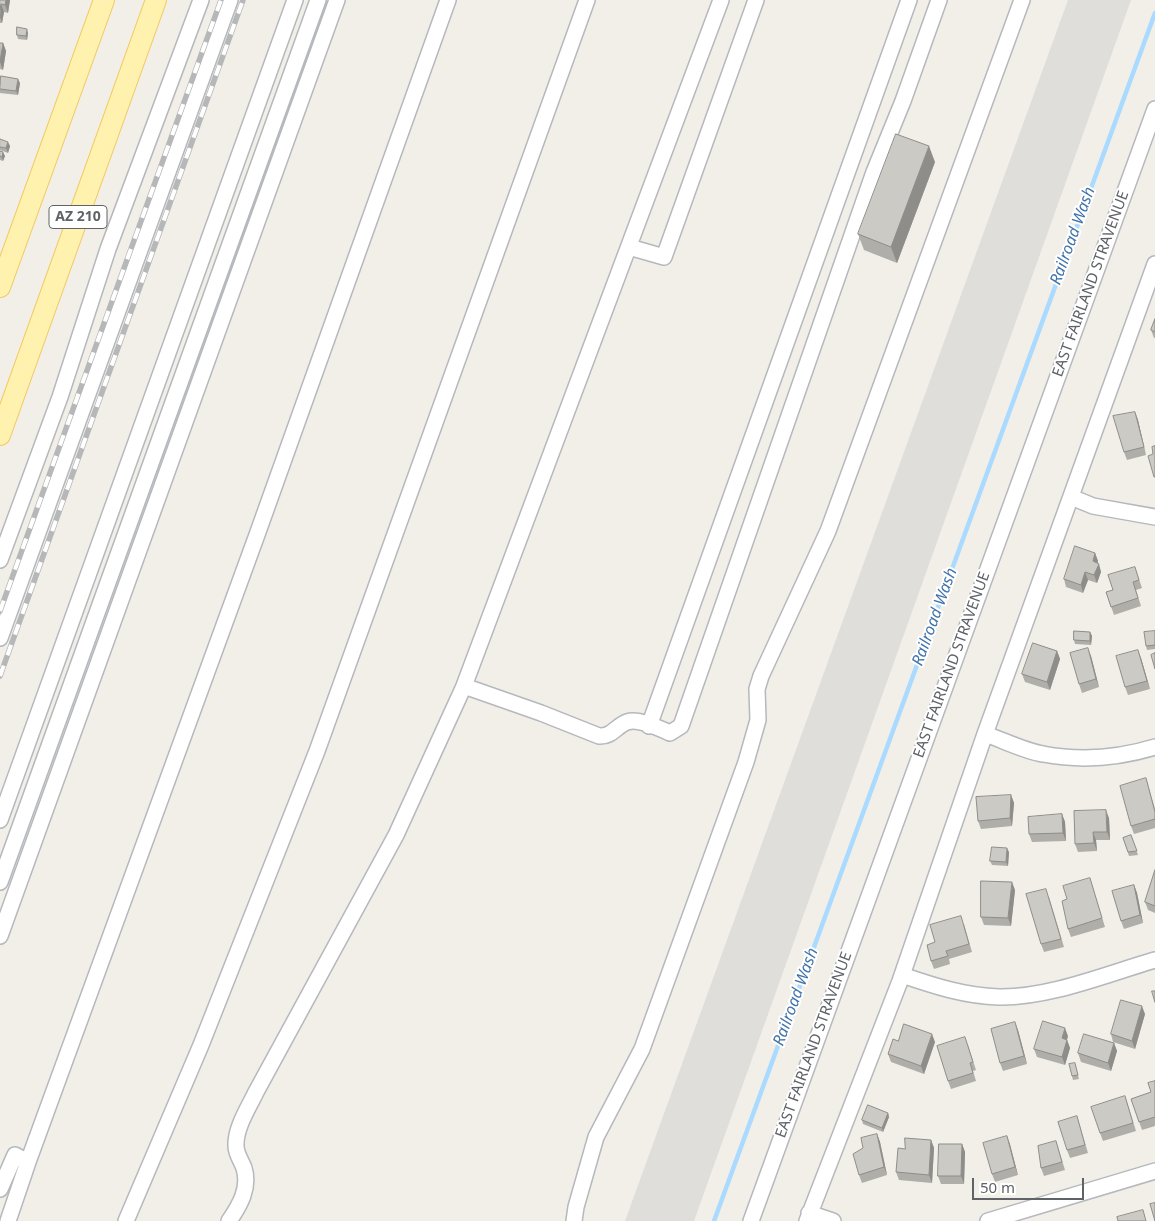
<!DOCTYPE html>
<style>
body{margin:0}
#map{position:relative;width:1155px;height:1221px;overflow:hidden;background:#f1efe8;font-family:"Noto Sans",sans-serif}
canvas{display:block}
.scale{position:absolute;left:972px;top:1178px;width:112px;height:22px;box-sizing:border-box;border:2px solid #5f6368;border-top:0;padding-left:6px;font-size:15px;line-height:18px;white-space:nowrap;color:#5f6368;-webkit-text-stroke:4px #fff;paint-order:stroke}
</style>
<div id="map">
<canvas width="1155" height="1221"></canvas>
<div class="scale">50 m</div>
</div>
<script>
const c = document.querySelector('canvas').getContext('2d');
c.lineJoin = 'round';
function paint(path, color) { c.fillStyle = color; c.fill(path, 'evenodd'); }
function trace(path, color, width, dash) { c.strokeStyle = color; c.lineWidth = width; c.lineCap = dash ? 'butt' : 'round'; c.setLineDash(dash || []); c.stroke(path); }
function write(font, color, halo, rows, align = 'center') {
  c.font = font + ' "Noto Sans",sans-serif'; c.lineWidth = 4; c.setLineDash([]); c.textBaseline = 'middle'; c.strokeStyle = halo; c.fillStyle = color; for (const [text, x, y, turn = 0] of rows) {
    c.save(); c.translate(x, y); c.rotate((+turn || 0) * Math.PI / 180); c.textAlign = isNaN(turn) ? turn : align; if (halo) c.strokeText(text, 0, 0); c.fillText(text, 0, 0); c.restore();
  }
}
const industrial = new Path2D(`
 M1068 0H1131L694 1221H625Z`);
const stream = new Path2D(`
 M714 1221 1155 13`);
const minor = new Path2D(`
 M629 247 664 257 756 0
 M1071 497 1093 506 1155 517
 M0 560 60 397 108 249 201 0
 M0 638 230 0
 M464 686 721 0
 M649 726 909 0
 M985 734C1003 740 1024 751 1043 754 1080 761 1119 758 1155 747
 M0 820 295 0
 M0 882 318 0
 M0 936 337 0
 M902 975C934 986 965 996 999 997 1049 998 1107 974 1155 960
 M0 1189 15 1155 28 1162 258 532 448 0
 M809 1213 833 1221
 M8 1221 28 1162
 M126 1221 201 1045 317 751 587 0
 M229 1221C240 1205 250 1188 244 1168 241 1160 236 1154 236 1146 235 1128 249 1107 256 1092L396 835 464 686 541 713 599 736C612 737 616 726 627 722 638 718 659 728 670 733L681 726 874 172 903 101 939 0
 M574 1221 576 1207 596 1137 642 1049 746 762 758 720 757 689 761 676 828 531 1022 0
 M751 1221 1155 109
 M807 1221 900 981 985 734 1155 264
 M988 1221 1155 1171`);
const major = new Path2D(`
 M0 287 104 0
 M0 435 156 0`);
const rail = new Path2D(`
 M0 611 221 0
 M0 676 243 0`);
const wall = new Path2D(`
 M0 0H10L8 13 4 12 2 23H0Z
 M28 33 27 40 18 39 17 35Z
 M0 43H3L6 51 3 70 0 69Z
 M0 81 20 83 18 95 0 93Z
 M0 139 10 146 8 153 0 150Z
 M0 151 5 156 3 161 0 160Z
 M935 162 897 263 864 250 858 234Z
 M1155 319V338H1154L1151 330Z
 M1135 412 1138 420 1146 455 1127 460 1124 452Z
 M1095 553 1098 561V563L1101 572 1097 583 1088 580 1083 593 1066 587 1064 579Z
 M1135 567 1142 588 1136 590 1141 606 1114 615 1106 592 1113 590Z
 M1155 631V649L1147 650 1146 646Z
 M1090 632 1092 636 1091 645 1075 644 1074 640Z
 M1057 651 1060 659 1050 690 1025 682 1022 674Z
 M1091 656 1099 687 1082 693 1079 684Z
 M1141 658 1150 689 1128 695 1125 687Z
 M1146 778 1155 809V828L1134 834 1131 826Z
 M1011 795 1014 803 1012 826 981 829 978 821Z
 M1062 814 1065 822 1066 841 1032 842 1029 834Z
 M1109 818 1110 840H1096L1097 851 1078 852 1075 844Z
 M1131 835 1138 855 1129 856 1123 838Z
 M1009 852 1008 866 992 865 990 861Z
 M1155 870V913L1148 910 1145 902Z
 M1090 878 1105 927 1071 937 1068 929Z
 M1134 885 1137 893 1143 923 1124 929 1121 921Z
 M1015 890 1011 926 984 925 981 917Z
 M1049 897 1064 947 1044 952 1041 944Z
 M964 924 972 952 949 959 950 964 934 969 931 961 935 942Z
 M1145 1014 1135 1049 1113 1042 1111 1034Z
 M1018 1030 1027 1064 1003 1071 1000 1063Z
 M1068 1036 1067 1040 1070 1048 1065 1065 1037 1057 1034 1049Z
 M935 1042 924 1074 891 1062 888 1054Z
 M1114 1043 1117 1051 1111 1071 1081 1062 1078 1053Z
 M968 1045 976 1070 973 1071 976 1081 951 1089 948 1081Z
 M1075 1063 1079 1079 1073 1080 1072 1076Z
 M1155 1081V1126L1142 1130 1131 1099 1151 1092Z
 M1125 1096 1136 1131 1103 1141 1100 1133Z
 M888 1113 889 1117 883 1132 863 1124 862 1120Z
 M1077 1116 1088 1153 1070 1158 1067 1150Z
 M877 1134 880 1142 887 1175 862 1183 859 1175Z
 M1007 1136 1018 1175 995 1182 992 1174Z
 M931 1140 934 1148 932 1183 899 1180 896 1172 905 1149Z
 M1056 1141 1065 1170 1044 1176 1041 1168Z
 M962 1144 965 1152 964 1184H941L938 1176Z`);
const shadedWall = new Path2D(`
 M6 0H10L8 13 5 5Z
 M1 4 4 12 2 23 0 17Z
 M27 29 28 33 27 40 26 36Z
 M3 43 6 51 3 70 0 62Z
 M18 79 20 83 18 95 16 91Z
 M8 142 10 146 8 153 6 148Z
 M929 146 935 162 897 263 891 247Z
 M3 152 5 156 3 161 2 157Z
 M1135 412 1138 420 1146 455 1144 447Z
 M1095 553 1098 561 1095 569 1093 561Z
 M1099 564 1101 572 1097 583 1094 575Z
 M1085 572 1088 580 1083 593 1081 585Z
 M1090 632 1092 636 1091 645 1090 641Z
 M1088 648 1091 656 1099 687 1096 679Z
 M1138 650 1141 658 1150 689 1147 681Z
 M1057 651 1060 659 1050 690 1047 682Z
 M1011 795 1014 803 1012 826 1010 818Z
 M1106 810 1109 818 1110 840 1107 832Z
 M1062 814 1065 822 1066 841 1063 833Z
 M1093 832 1096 840 1097 851 1094 843Z
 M1007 848 1009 852 1008 866 1006 862Z
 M1012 882 1015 890 1011 926 1008 918Z
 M1134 885 1137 893 1143 923 1140 915Z
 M1142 1006 1145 1014 1135 1049 1132 1041Z
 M1015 1022 1018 1030 1027 1064 1024 1056Z
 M1065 1028 1068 1036 1065 1046 1062 1038Z
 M932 1034 935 1042 924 1074 921 1066Z
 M1067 1040 1070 1048 1065 1065 1062 1057Z
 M1114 1043 1117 1051 1111 1071 1108 1063Z
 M888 1113 889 1117 883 1132 882 1128Z
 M877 1134 880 1142 887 1175 884 1167Z
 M1007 1136 1010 1144 1018 1175 1015 1167Z
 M931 1140 934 1148 932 1183 929 1175Z
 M962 1144 965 1152 964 1184 961 1176Z`);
const building = new Path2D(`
 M0 0H6L5 5 1 4 0 10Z
 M17 27 27 29 26 36 17 35Z
 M0 43H3L0 62Z
 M1 76 18 79 16 91 0 89Z
 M896 134 929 146 891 247 858 234Z
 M0 139 8 142 6 148 0 147Z
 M0 151 3 152 2 157 0 156Z
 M1155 319V332L1151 330Z
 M1135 412 1144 447 1124 452 1113 416Z
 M1155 446V477H1154L1148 456 1153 454 1152 447Z
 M1075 546 1095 553 1093 561 1099 564 1094 575 1085 572 1081 585 1064 579Z
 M1135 567 1139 580 1133 582 1138 598 1111 607 1106 592 1113 590 1108 575Z
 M1074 631 1090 632V641L1074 640Z
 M1155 631V645L1146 646 1144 632Z
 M1033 643 1057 651 1047 682 1022 674Z
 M1088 648 1096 679 1079 684 1070 653Z
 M1138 650 1147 681 1125 687 1116 656Z
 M1155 653V669L1151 655Z
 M1146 778 1155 812V819L1131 826 1120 786Z
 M1011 795 1010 818 978 821 976 797Z
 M1106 810 1107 832H1093L1094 843 1075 844 1074 811Z
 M1062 814 1063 833 1029 834 1028 817Z
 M1131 835 1137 851 1128 852 1123 838Z
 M992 847 1007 848 1006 862 990 861Z
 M1155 870V906L1145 902Z
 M1090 878 1102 918 1068 929 1062 901 1067 899 1063 886Z
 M981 881 1012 882 1008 918 981 917Z
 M1134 885 1140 915 1121 921 1112 891Z
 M1046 889 1061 939 1041 944 1026 894Z
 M961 916 969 944 946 951 948 956 931 961 927 945 935 942 930 925Z
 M1152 991H1155V1002Z
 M1121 1000 1142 1006 1132 1041 1111 1034Z
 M1043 1021 1065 1028 1062 1038 1067 1040 1062 1057 1034 1049Z
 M1015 1022 1024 1056 1000 1063 991 1029Z
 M904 1024 932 1034 921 1066 888 1054 893 1039 898 1041Z
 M1084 1034 1114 1043 1108 1063 1078 1053Z
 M965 1037 973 1062 970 1063 973 1073 948 1081 937 1046Z
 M1075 1063 1078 1075 1072 1076 1069 1064Z
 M1155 1081V1117L1139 1122 1131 1099 1151 1092 1148 1083Z
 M1125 1096 1133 1123 1100 1133 1091 1107Z
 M868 1105 888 1113 882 1128 862 1120Z
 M1077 1116 1085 1145 1067 1150 1058 1122Z
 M877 1134 884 1167 859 1175 853 1154 863 1148 861 1138Z
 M1007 1136 1015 1167 992 1174 983 1143Z
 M905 1138 931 1140 929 1175 896 1172 898 1148 905 1149Z
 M1056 1141 1062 1162 1041 1168 1038 1146Z
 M939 1144H962L961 1176H938Z
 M1155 1203V1221L1150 1204Z
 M1143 1210 1146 1221H1118L1117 1217Z`);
const shields = [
 [78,217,58]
];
const shieldNames = [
 ["AZ 210",78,217]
];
const streetNames = [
 ["EAST FAIRLAND STRAVENUE",1091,284,-70],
 ["EAST FAIRLAND STRAVENUE",952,665,-70],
 ["EAST FAIRLAND STRAVENUE",814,1045,-70]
];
const waterNames = [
 ["Railroad Wash",1073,236,-70],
 ["Railroad Wash",935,617,-70],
 ["Railroad Wash",796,997,-70]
];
paint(industrial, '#e0deda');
trace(stream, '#aadaff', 4.5);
trace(minor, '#b5b8bc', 18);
trace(major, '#f2c960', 22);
trace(minor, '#fff', 15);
trace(major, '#fff2af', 20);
trace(rail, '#b6b7b8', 5.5);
trace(rail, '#fff', 4, [11]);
paint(wall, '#afaea9');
paint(shadedWall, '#8f8d8a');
paint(building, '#cccac5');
trace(building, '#8f8d8a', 1);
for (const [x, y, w] of shields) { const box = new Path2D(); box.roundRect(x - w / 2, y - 11.5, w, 23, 4); c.fillStyle = '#fff'; c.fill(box); trace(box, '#5f6368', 1); }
write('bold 14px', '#5f6368', null, shieldNames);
write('15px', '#5f6368', '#fff', streetNames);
write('italic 16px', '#4174aa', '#fff', waterNames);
</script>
